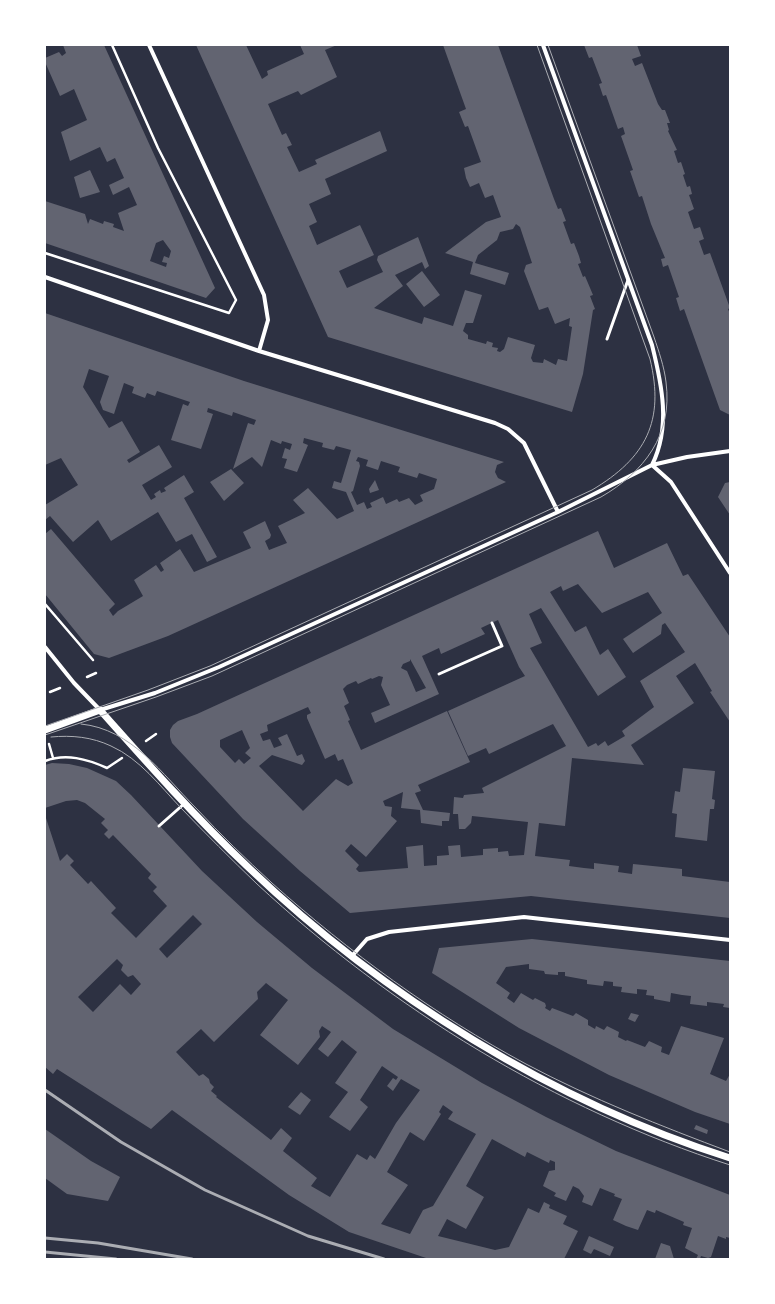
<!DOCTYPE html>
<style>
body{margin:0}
#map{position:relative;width:775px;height:1304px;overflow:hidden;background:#2d3142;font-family:"Source Serif 4",serif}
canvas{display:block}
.frame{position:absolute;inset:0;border:46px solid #fff;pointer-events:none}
</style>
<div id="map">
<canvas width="775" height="1304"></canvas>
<div class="frame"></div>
</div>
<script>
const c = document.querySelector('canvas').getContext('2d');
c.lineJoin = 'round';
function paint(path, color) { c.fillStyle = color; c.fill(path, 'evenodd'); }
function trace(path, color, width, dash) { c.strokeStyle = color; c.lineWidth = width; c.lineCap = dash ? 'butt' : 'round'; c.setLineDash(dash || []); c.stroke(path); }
const building = new Path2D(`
 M63 45H104L215 288 206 298 45 243V201L85 214 88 224 90 219 103 224 104 221 114 224 113 227 124 231 118 213 137 205 129 187 113 195 109 185 124 178 115 158 107 162 100 147 70 161 61 132 87 120 74 89 60 96 45 62V58L59 52 62 56 66 53ZM163 240 171 251 169 258 164 256 162 262 167 263 166 267 150 261 156 243Z
 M196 45H246L262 79 268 75 267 71 304 54 300 45H337L325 50 337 77 301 95 298 91 268 104 282 135 286 133 292 145 287 147 299 172 317 164 315 160 380 131 387 151 325 179 331 194 309 204 317 222 309 226 317 245 360 225 374 255 339 271 347 288 383 272 377 260 378 256 418 237 429 266 425 269 422 262 395 275 403 286 374 308 422 324 424 317 453 326 465 290 482 295 473 323H466L463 331 468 335V339L486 344 487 341 493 343 492 347 498 348 497 351 500 352 504 349 508 337 535 345 531 358 533 362 543 363 544 359 556 365 558 359 567 361 572 327 569 326 570 318 555 324 548 307 539 310 524 271 526 265 532 263 520 227 516 224 513 229 500 232 497 240 478 255 475 263 509 273 505 285 470 274 473 262 445 253 486 222 501 217 493 195 485 198 479 183 470 187 466 178 464 168 481 162 468 126 465 127 459 112 466 109 443 45H498L554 199 558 209 561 208 566 221 563 222 571 244 574 243 579 256 581 263 578 264 583 277 585 276 593 295 590 296 595 309 593 310 583 374 572 412 328 337Z
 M584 45H637L641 56 632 59 635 66 642 63 658 104 662 110H665L670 123H667L669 130 668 131 677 150 674 151 678 163 681 162 685 174 683 175 687 187 690 186 692 194 689 195 694 209 688 212 694 229 700 227 704 239 699 241 704 255 710 253 730 308 728 309 730 314V415L720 410 684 309 680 311 676 298 679 297 668 265 663 267 661 259 665 258 651 224 642 196 639 197 630 171 633 170 621 136 625 134 623 127 618 129 606 95 603 96 599 84 602 83 592 57 589 58Z
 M90 170 100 192 80 198 74 177Z
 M422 271 440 295 424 307 406 284Z
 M45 313 244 381 504 462 497 465 495 472 498 478 506 482 168 636 109 658 94 654 45 594V534L51 529 115 604 109 610 113 616 118 611 143 596 134 580 156 565 161 572 164 570 160 563 180 549 194 572 251 548 243 532 265 521 271 535 270 538 265 541 269 550 287 543 278 526 305 513 293 500 308 488 337 519 354 511 346 492 332 488 334 481 341 483 351 450 336 446 334 450 322 447 323 443 304 438 303 443 308 445 297 472 284 468 287 459 282 458 285 448 290 450 292 444 282 441 281 444 271 440 262 467 252 457 233 469 248 423 254 425 256 420 233 412 232 416 208 408 207 412 213 414 201 449 171 440 183 404 188 406 190 402 157 391 155 396 147 393 145 398 132 393 134 387 124 383 114 414 103 410 100 402 109 376 89 369 83 387 109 428 122 421 140 452 127 460 129 463 159 445 172 467 142 485 151 500 156 497 154 494 160 490 161 493 166 491 164 488 184 475 194 492 184 498 217 557 207 562 192 534 176 542 158 512 111 541 98 520 73 542 50 516 45 520V505L78 485 61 458 45 465ZM358 457 368 460 366 466 378 470 381 461 400 467 398 472 417 478 419 473 437 479 434 489 420 495 423 501 415 505 409 498 399 502 397 499 386 504 383 497 370 503 372 507 367 509 364 502 357 505 351 492 353 491 360 466 359 462 356 461Z
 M231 469 244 483 224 501 210 482Z
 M375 480 379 490 370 493 369 489Z
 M730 482V515L718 497 725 483Z
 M598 531 614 568 667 543 683 576 688 574 730 637V722L710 692 712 691 695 663 676 676 694 703 631 745 644 765 572 758 565 826 539 823 535 856 570 860 569 866 584 868 594 869V863L619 866 618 872 632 874 633 864 682 869V876L730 882V918L531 896 350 913 300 871 243 819 172 743 170 737V730L173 725 178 721 197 714ZM578 584 602 613 648 592 662 613 623 639 633 653 661 634 662 625 665 623 685 652 640 681 654 707 622 731 625 736 608 746 605 741 598 746 596 743 588 747 530 648 542 643 529 614 541 608 598 696 626 677 608 649 600 655 586 626 575 632 550 592 561 586 563 591ZM498 620 519 667 525 676 448 711 468 756 486 748 489 754 553 724 566 746 482 788 484 793 464 795 463 798 454 797 453 814H458L459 829H465L471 823 472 816 528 822 524 855 509 856 508 851 498 852V848L483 849V855L461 857 460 845 448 846 449 855 437 856V865L424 866 423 845 406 847 408 868 359 872 356 869 359 865 345 851 351 844 366 857 397 821 391 816 392 807 385 806 383 801 403 792 401 808 420 810 421 823 442 826V821H449L450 813 423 810 415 793 421 791 418 785 470 762 447 711 361 750 348 721 350 720 344 706 349 703 343 689 347 685 356 681 358 684 371 678 372 679 379 676 383 677 381 685 390 705 371 713 375 723 439 694 422 656 439 648 441 654 485 634 481 628ZM410 659 426 688 416 692 407 671 401 668 403 664 410 661ZM308 707 311 713 307 715V718L325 759 335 754 338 761 343 759 353 783 348 786 336 779 303 811 259 766 272 755 302 765 305 761 302 754 297 756 287 734 278 738 282 745 274 748 270 739 263 741 260 734 268 731 267 725ZM242 730 250 748 245 753 251 758 244 764 239 759 235 763 220 747V740Z
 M52 763 69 764 87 768 116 781 131 795 202 871 257 922 312 968 393 1029 482 1083 546 1117 616 1151 730 1195V1238L726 1237V1239L718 1236 711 1257 708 1258 701 1256 700 1259H696L698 1255 685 1248 692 1228 683 1225 684 1222 656 1210 655 1213 647 1210 638 1230 626 1226 613 1220 622 1199 614 1196 615 1194 600 1188 592 1206 582 1202 584 1196 579 1189 573 1186 566 1201 554 1196 556 1193 543 1186 549 1171 555 1170V1162L550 1160 549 1163 527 1152 525 1157 492 1139 466 1186 484 1197 466 1229 447 1219 438 1236 495 1250 509 1247 528 1208 539 1213 544 1202 550 1205 549 1208 567 1216 563 1224 578 1231 564 1259H429L349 1232 289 1195 172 1110 151 1129 57 1069 53 1074 45 1067V815L60 861 67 854 74 861 70 865 88 884 91 881 116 908 111 913 136 938 167 906 153 891 157 887 148 878 151 874 113 835 109 839 104 834 108 830 101 823 105 819 85 803 77 800 66 801 45 808V765ZM193 915 202 924 167 958 159 949ZM117 959 123 965 121 970 128 977 133 975 141 984 131 995 120 984 93 1012 78 997ZM266 983 288 1000 260 1035 298 1065 320 1037 319 1031 322 1026 331 1032 318 1049 328 1057 342 1040 357 1052 335 1083 348 1092 329 1117 350 1131 368 1107 360 1100 382 1066 398 1077 396 1080 393 1078 387 1086 393 1091 401 1079 420 1090 396 1123 375 1159 370 1155 367 1160 357 1154 330 1197 311 1186 317 1178 283 1151 292 1138 281 1128 271 1140 216 1097 217 1096 211 1091 214 1087 210 1083 209 1079 203 1074 199 1076 176 1052 201 1029 214 1042 258 999 257 992ZM443 1105 453 1112 448 1119 476 1134 433 1206 423 1210 410 1234 381 1224 408 1185 387 1172 410 1132 424 1141 441 1114 439 1112Z
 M683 768 715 771 712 799 715 800 714 809H710L707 841 675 837 677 814 672 813 675 791 680 792Z
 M532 939 730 961V1008L723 1007 724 1004 707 1002V1006L690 1004 691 996 682 995 671 993 670 1002 654 999V996L646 995 647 990 637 989V994L621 992 622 987 613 986V982L604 981 603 986 587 984V980L565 976V972H558V975L545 974 544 971 529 969V964L506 967 496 983 510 993 507 998 514 1003 521 993 533 1000 535 998 545 1003 546 1006 545 1008 550 1011 552 1008 573 1016 576 1013 588 1020V1025L595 1029 596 1026 604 1030 607 1026 619 1032 618 1037 626 1041 627 1040 645 1047 649 1041 662 1047 661 1052 669 1055 681 1026 724 1038 710 1074 726 1081 730 1074V1124L695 1112 609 1075 519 1028 432 973 439 948Z
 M631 1013 639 1015 635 1022 628 1019Z
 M301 1092 311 1100 300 1115 288 1107Z
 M696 1125 708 1130 707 1134 694 1129Z
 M45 1129 91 1161 120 1177 108 1201 67 1194 45 1178Z
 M589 1236 614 1247 610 1256 594 1249 591 1254 583 1250Z
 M661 1243 670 1246 674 1259H655Z`);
const path = new Path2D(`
 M45 253 229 313 236 300 158 148 112 45
 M45 604 93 660
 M87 677 96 673
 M50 692 60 688
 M146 741 156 734
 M49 744 53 758
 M45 761C66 753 87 759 107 768L122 758`);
const service = new Path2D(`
 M607 339 628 280
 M439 674 502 646 492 623
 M159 826 185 803`);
const minor = new Path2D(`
 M149 45 264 295 268 320 259 351
 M543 45 652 345C662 385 671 427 652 465
 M45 277 259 351 495 423 508 429 524 443 558 512
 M652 465 671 482 730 573
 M45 647 74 683 100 710 155 693 219 667 558 512 652 465 687 457 730 451
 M352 956 367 939 389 932 524 917 730 940`);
const tertiary = new Path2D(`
 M45 730 100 710C148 764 196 818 249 868 383 996 553 1102 730 1158`);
const tram = new Path2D(`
 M81 724C132 729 162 774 196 808 220 834 246 859 272 883 349 952 435 1015 526 1064 592 1099 661 1126 730 1152
 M45 726 148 690 210 666 592 490C646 458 665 421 650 359L537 45
 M45 735 156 697 212 676 601 497C644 472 673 435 666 382 664 366 659 352 654 337L548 45
 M51 737C72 735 92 737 111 746 140 759 160 786 181 808 206 834 231 859 257 884 391 1008 555 1109 730 1165`);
const rail = new Path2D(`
 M45 1090 121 1142 205 1190 308 1236 384 1259
 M45 1238 98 1243 192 1259
 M45 1252 116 1259`);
paint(building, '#626471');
trace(path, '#fff', 2.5);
trace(service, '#fff', 3);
trace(minor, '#fff', 4);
trace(tertiary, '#fff', 7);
trace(tram, '#abadb3', 1);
trace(rail, '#abadb3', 3);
</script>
